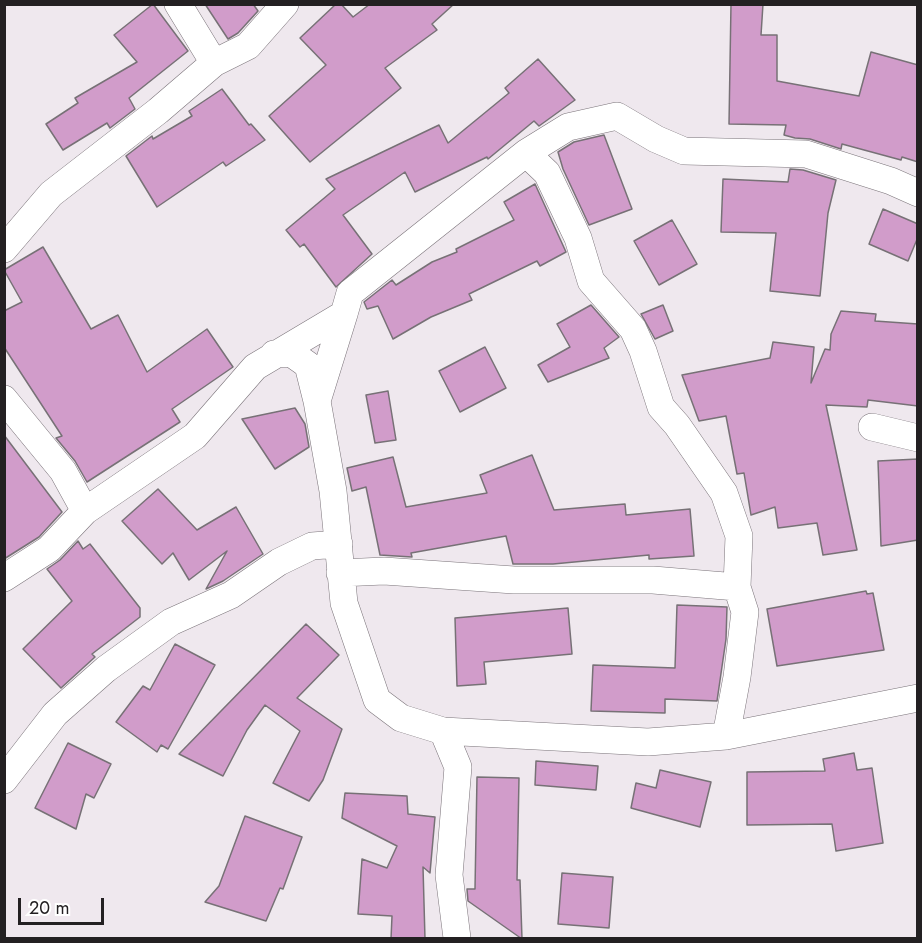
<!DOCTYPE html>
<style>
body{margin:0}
#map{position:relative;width:922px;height:943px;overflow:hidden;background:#efe8ee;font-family:Jost,sans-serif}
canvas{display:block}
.frame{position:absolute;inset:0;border:6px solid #232022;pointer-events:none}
.scale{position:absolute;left:18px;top:898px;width:86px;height:27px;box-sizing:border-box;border:3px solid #232022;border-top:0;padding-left:8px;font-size:18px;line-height:21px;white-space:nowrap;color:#232022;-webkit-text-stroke:4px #fff;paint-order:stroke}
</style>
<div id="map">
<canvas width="922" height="943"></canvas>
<div class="frame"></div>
<div class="scale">20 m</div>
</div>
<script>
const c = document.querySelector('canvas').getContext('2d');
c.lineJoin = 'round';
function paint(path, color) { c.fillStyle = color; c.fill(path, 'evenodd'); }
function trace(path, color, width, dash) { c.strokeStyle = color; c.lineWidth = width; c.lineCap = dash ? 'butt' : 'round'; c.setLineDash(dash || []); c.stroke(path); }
const building = new Path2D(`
 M153 4 188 51 129 98 135 109 110 128 107 123 63 150 46 124 78 103 75 98 137 62 114 35Z
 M205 4H253L258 11 238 33 228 39Z
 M336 4H341L353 17 370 4H454L432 24 437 30 385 68 401 88 310 162 269 116 326 65 300 38Z
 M731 4H763L761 35H777V81L859 96 871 52 918 65V162L902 157 901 160 842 144 841 149 810 139 795 138 784 135 786 125 729 124Z
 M538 59 575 100 539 126 534 121 488 159 487 157 415 192 405 172 343 215 372 254 336 287 304 244 300 247 286 230 335 189 326 179 439 125 448 143 509 93 505 88Z
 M222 89 249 125 251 124 265 140 226 166 223 162 157 207 126 156 152 136 153 139 192 116 189 111Z
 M604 135 632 209 589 225 563 169 558 152 574 142Z
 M790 169 803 170 836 180 828 213 820 296 770 291 776 233 721 232 723 179 788 182Z
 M535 184 566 252 540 266 537 261 469 294 472 300 431 317 393 339 378 306 367 309 364 302 392 280 396 285 432 262 457 252 456 249 514 220 504 202Z
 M883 209 918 224V237L908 261 869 244Z
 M672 220 697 264 659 285 634 241Z
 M43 247 91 329 118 315 147 372 207 329 233 367 172 409 180 422 87 482 75 461 56 438 62 436 4 347V311L22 302 4 270Z
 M591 305 619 337 604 348 609 358 548 382 538 365 570 347 557 324Z
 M663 305 673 331 655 339 641 314Z
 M841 311 876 314 875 321 918 324V406L868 400 867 407 826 405 857 550 823 555 817 523 778 528 775 507 751 515 744 473 737 474 726 416 699 421 682 375 770 358 773 342 814 347 811 383 825 349 830 350 831 334Z
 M485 347 506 388 460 412 439 371Z
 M388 391 396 440 375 443 366 395Z
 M295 408 305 424 309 447 275 469 242 419Z
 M4 435 62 512 39 537 4 559Z
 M532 455 554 510 625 504 626 515 690 509 694 556 649 559V555L553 564H513L506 536 411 553 412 557 380 555 366 487 352 491 347 468 393 457 406 507 487 493 480 475Z
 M918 459V540L881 546 878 461Z
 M158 489 197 530 236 507 263 554 223 581 206 589 227 551 189 580 173 553 162 564 122 521Z
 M78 541 83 549 90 544 140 608V617L92 654 95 657 61 688 23 649 72 601 47 569 60 560Z
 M866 591 867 594 873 593 884 650 777 666 767 609Z
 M677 605 727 607 726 639 717 701 665 699V713L591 711 593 665 675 668Z
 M568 608 572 654 484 662 486 684 457 686 455 618Z
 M306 624 339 655 297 698 342 729 323 780 309 801 273 783 300 731 265 705 247 730 223 776 179 754Z
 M175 644 215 665 168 749 161 745 157 752 116 722 143 686 150 690Z
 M68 743 111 764 94 798 86 794 76 829 35 808Z
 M854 753 857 770 872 768 883 843 836 851 832 824 747 825V772L825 771 823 759Z
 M536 761 598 766 596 790 535 785Z
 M660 770 711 782 700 827 631 808 636 783 656 788Z
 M477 777 519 778 517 880H520L522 939 468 901 467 889H475Z
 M345 793 407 796 408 814 435 817 430 873 423 867 425 939H391L392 916 358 914 362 859 387 868 397 846 342 818Z
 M245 816 302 837 283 889 280 888 266 921 205 902 219 886Z
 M562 873 613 877 609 928 558 924Z`);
const street = new Path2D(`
 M178 4 214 63
 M526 153 547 173 578 238 591 281 633 329 643 351 661 407 677 425 724 493 739 536 737 587 745 612 737 677 726 736
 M4 249 51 194 158 111 214 63 248 46 285 4
 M274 354 291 353 308 365 317 401 333 491 344 603 377 700 401 718 443 731 648 742 726 736 918 698
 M4 399 63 471 85 511
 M317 401 344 314
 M872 427 918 438
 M340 573 384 571 514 580H653L737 587
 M4 578 49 549 85 511 195 436 255 367 344 314 350 293 526 153 568 127 617 116 656 139 684 151 806 154 891 181 918 193
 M443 731 458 767 449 875 457 938
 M4 780 55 714 106 669 171 622 231 595 279 562 312 546 339 544`);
paint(building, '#d19cca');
trace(building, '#777176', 1.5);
trace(street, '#7b747a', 28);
trace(street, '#fff', 27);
</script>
